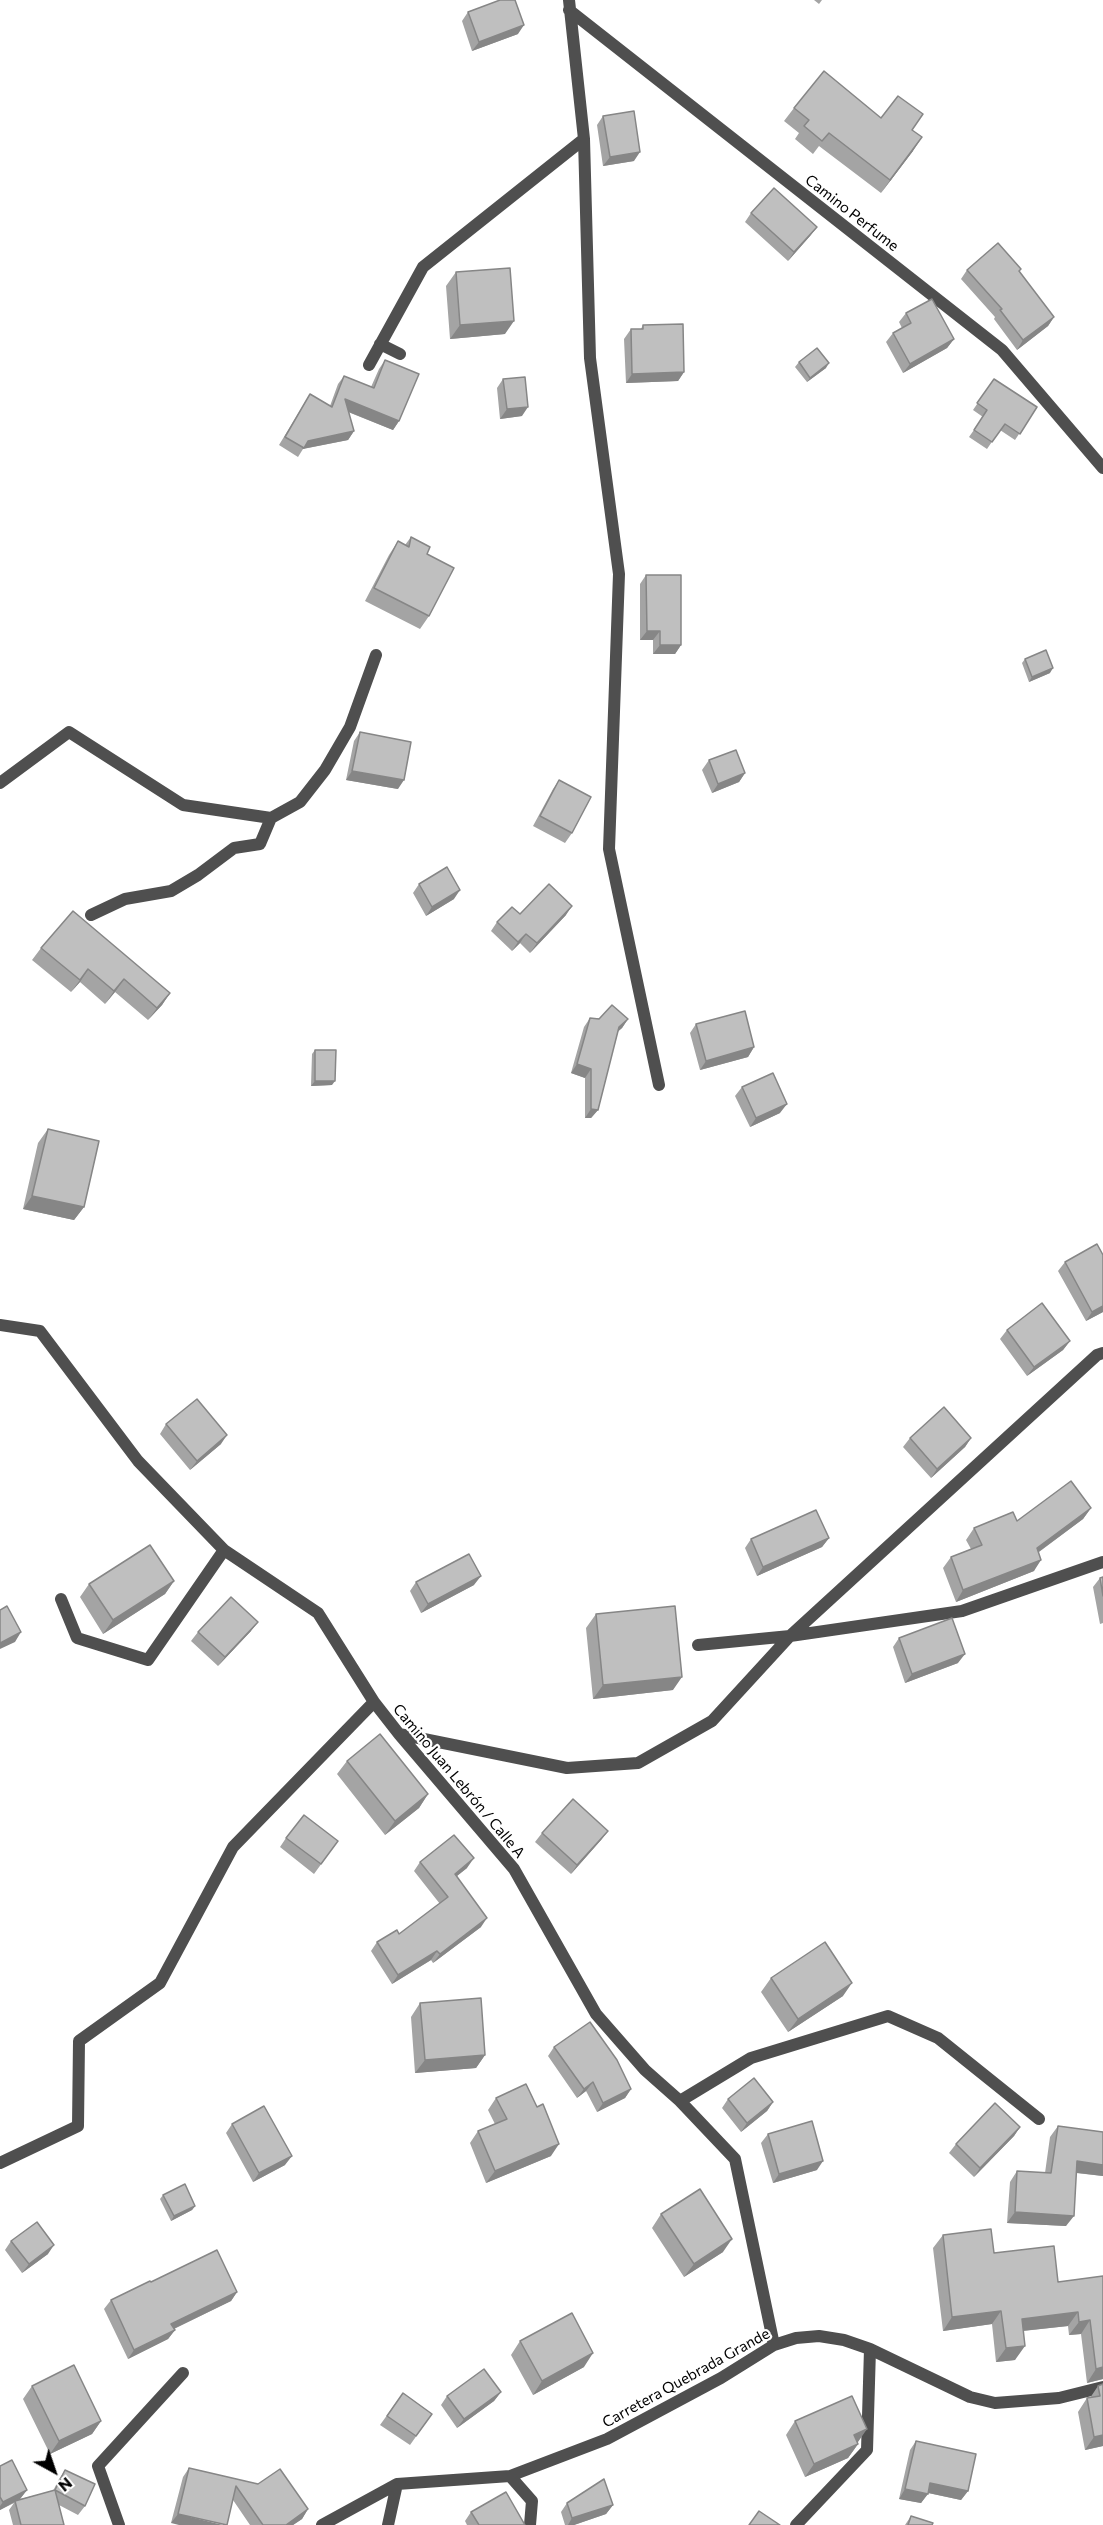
<!DOCTYPE html>
<meta charset="utf-8">
<style>
body{margin:0}
#map{position:relative;width:1103px;height:2525px;overflow:hidden;background:#fff;font-family:Commissioner,sans-serif}
canvas{display:block}
.north{position:absolute;left:24px;top:2441px;width:60px;height:60px;-webkit-text-stroke:4px #fff;paint-order:stroke;rotate:140deg;font-size:16px;font-weight:700;line-height:24px;text-align:center;color:#000}
.north::after{content:'';display:block;margin:auto;width:21px;height:27px;background:#000;clip-path:polygon(50% 0,100% 100%,50% 72%,0 100%)}
</style>
<div id="map">
<canvas width="1103" height="2525"></canvas>
<div class="north">N</div>
</div>
<script>
const c = document.querySelector('canvas').getContext('2d');
c.lineJoin = 'round';
function trace(path, color, width, dash) { c.strokeStyle = color; c.lineWidth = width; c.lineCap = dash ? 'butt' : 'round'; c.setLineDash(dash || []); c.stroke(path); }
function paint(path, color) { c.fillStyle = color; c.fill(path, 'evenodd'); }
function write(font, color, halo, rows, align = 'center') {
  c.font = font + ' Commissioner,sans-serif'; c.lineWidth = 4.5; c.setLineDash([]); c.textBaseline = 'middle'; c.strokeStyle = halo; c.fillStyle = color; for (const [text, x, y, turn = 0] of rows) {
    c.save(); c.translate(x, y); c.rotate((+turn || 0) * Math.PI / 180); c.textAlign = isNaN(turn) ? turn : align; if (halo) c.strokeText(text, 0, 0); c.fillText(text, 0, 0); c.restore();
  }
}
const street = new Path2D(`
 M569 0 584 139 590 358 619 574 609 849 659 1085
 M569 10 1002 350 1103 468
 M380 344 400 354
 M369 365 423 267 584 139
 M0 783 69 732 183 805 271 818 300 802 325 770 350 727 376 655
 M91 915 125 899 171 891 198 875 234 848 260 844 271 818
 M0 1325 40 1331 138 1461 224 1550 318 1613 374 1702 399 1734 514 1869 596 2014 645 2070 680 2101 735 2159 774 2345
 M61 1599 77 1638 148 1660 224 1550
 M698 1645 790 1636 1097 1355 1103 1353
 M399 1734 567 1768 638 1763 712 1721 790 1636 962 1611 1103 1562
 M680 2101 751 2058 888 2016 938 2038 1039 2119
 M0 2163 78 2126 79 2041 160 1983 233 1847 374 1702
 M510 2476 532 2501 530 2525
 M119 2525 98 2466 183 2373
 M322 2525 397 2484 510 2476 607 2439 721 2378 774 2345 796 2338 819 2336 844 2340 870 2349 970 2397 995 2403 1059 2398 1103 2387
 M388 2525 397 2484
 M796 2525 867 2450 870 2349`);
const wall = new Path2D(`
 M814 0H822L819 4Z
 M468 12 518 34 472 51 462 21Z
 M794 108 881 118 912 130 913 151 881 193 819 146 813 154 795 139 799 133 784 121Z
 M603 116 634 161 603 166 597 125Z
 M751 213 817 227 810 236 788 261 745 222Z
 M1021 269 1019 272 1054 317 1048 326 1017 350 994 319 995 317 961 279 967 270Z
 M456 272 505 334 450 339 446 286Z
 M906 313 954 339 947 348 903 373 886 342 893 333 902 328 899 322Z
 M643 325 684 372 678 381 626 383 624 339 631 329H641Z
 M385 360 399 421 393 430 348 412 354 431 348 440 303 449 298 457 279 445 310 394 330 406 338 384 344 376 371 387 379 369Z
 M799 362 826 368 807 382 795 367Z
 M503 379 522 416 500 419 497 388Z
 M994 379 1037 407 1015 440 1000 430 987 449 969 437 983 417 973 410Z
 M411 537 427 554 429 616 420 629 365 601 389 555 398 541 405 545Z
 M646 575 681 645 675 654H653V640H640V584Z
 M1025 659 1050 673 1029 682 1022 663Z
 M360 732 398 789 346 780 354 741Z
 M709 760 745 773 739 782 712 793 702 770Z
 M559 780 572 833 565 843 533 826 553 789Z
 M419 884 454 899 426 916 413 893Z
 M520 914 566 915 530 953 520 943 512 951 491 931 497 922Z
 M41 948 170 993 162 1005 148 1020 115 992 105 1004 80 982 71 992 32 960Z
 M590 1018 628 1019 622 1028 617 1032 598 1110 591 1118H585V1078L571 1073 584 1027Z
 M696 1024 754 1047 748 1057 700 1070 690 1033Z
 M315 1050 332 1085 311 1086 312 1054Z
 M742 1087 780 1113 750 1127 735 1096Z
 M48 1129 84 1207 74 1220 23 1209 38 1143Z
 M1103 1255V1312L1086 1321 1058 1271 1065 1262Z
 M1007 1330 1070 1341 1063 1350 1027 1376 1000 1339Z
 M166 1424 221 1444 190 1470 160 1434Z
 M910 1438H971L965 1447 931 1478 903 1447Z
 M1091 1508 1083 1519 1039 1552 1034 1571 956 1602 943 1568 951 1557 971 1549 966 1540 974 1528Z
 M829 1538 822 1547 757 1576 745 1548 751 1539Z
 M1103 1577V1623L1100 1624 1093 1587 1100 1578Z
 M174 1581 165 1594 103 1634 80 1597 89 1584Z
 M416 1582 474 1585 421 1613 410 1591Z
 M596 1614 673 1690 593 1699 586 1628Z
 M251 1631 218 1666 191 1641 198 1632Z
 M899 1638 958 1663 905 1683 893 1647Z
 M347 1761 428 1794 419 1808 385 1835 337 1774Z
 M608 1831 601 1840 571 1874 535 1842 542 1833Z
 M286 1838 338 1841 314 1874 280 1847Z
 M420 1862 467 1868 457 1876 481 1927 433 1963 431 1960 392 1984 371 1951 377 1942 399 1934 440 1904 414 1871Z
 M771 1978 843 1996 788 2032 761 1992Z
 M420 2003 485 2055 476 2068 415 2073 411 2017Z
 M554 2047 631 2089 625 2098 597 2112 586 2091 577 2098 548 2056Z
 M496 2098 551 2156 486 2183 470 2143 478 2131 495 2124 488 2110Z
 M728 2099 773 2102 767 2111 741 2132 722 2108Z
 M232 2124 285 2165 253 2182 226 2133Z
 M1058 2126 1103 2132V2176L1076 2173 1066 2226 1007 2223 1010 2182 1017 2171 1045 2173 1050 2137Z
 M1020 2127 1014 2136 974 2177 949 2153 956 2144Z
 M768 2134 817 2170 773 2183 761 2143Z
 M163 2195 195 2206 192 2210 171 2221 160 2199Z
 M661 2214 723 2252 684 2277 652 2228Z
 M943 2235 994 2253 1058 2282 1103 2276V2379L1087 2383 1081 2334 1069 2335 1068 2326 1023 2331 1015 2360 996 2362 992 2324 943 2331 933 2248Z
 M11 2241 48 2254 22 2273 5 2250Z
 M151 2282 237 2292 231 2301 174 2329 175 2330 168 2339 128 2359 104 2309 111 2300Z
 M520 2341 584 2367 533 2395 511 2355Z
 M1103 2384V2446L1085 2450 1078 2412 1087 2398H1090L1098 2386Z
 M32 2386 101 2421 92 2434 50 2454 23 2399Z
 M501 2392 494 2401 457 2428 441 2405 447 2396Z
 M403 2393 432 2414 410 2445 380 2425Z
 M795 2421 857 2443 858 2444 848 2458 805 2477 786 2435Z
 M916 2441 968 2491 961 2500 928 2493 921 2503 899 2499 910 2450Z
 M0 2466 27 2490 20 2499 53 2491 59 2479 65 2470 85 2506 78 2515 59 2505 64 2525H13L9 2510 14 2503 0 2510Z
 M189 2468 308 2509 302 2519 293 2525H250L233 2500 171 2523 183 2477Z
 M567 2503 613 2505 606 2514 574 2525H565L561 2512Z
 M471 2512 525 2525H467L465 2521Z
 M911 2516 932 2525H905Z`);
const shadedWall = new Path2D(`
 M524 25 518 34 472 51 479 42Z
 M922 137 913 151 881 193 890 180Z
 M640 152 634 161 603 166 610 157Z
 M817 227 810 236 788 261 794 252Z
 M1054 317 1048 326 1017 350 1023 340Z
 M514 321 505 334 450 339 460 325Z
 M954 339 947 348 903 373 910 364Z
 M829 363 826 368 807 382 810 378Z
 M684 372 678 381 626 383 632 374Z
 M345 399 399 421 393 430 339 408Z
 M528 407 522 416 500 419 507 409Z
 M354 431 348 440 302 449 308 441Z
 M647 631H660L653 640H640Z
 M660 645H681L675 654H653Z
 M1053 668 1050 673 1029 682 1032 677Z
 M352 771 404 780 398 789 346 780Z
 M745 773 739 782 712 793 718 784Z
 M460 890 454 899 426 916 432 907Z
 M572 906 566 915 530 953 537 943Z
 M526 934 520 943 512 951 518 942Z
 M88 969 80 982 71 992 80 980Z
 M124 979 115 992 105 1004 114 991Z
 M170 993 162 1005 148 1020 157 1008Z
 M628 1019 622 1028 613 1036 619 1027Z
 M754 1047 748 1057 700 1070 706 1061Z
 M577 1064 591 1069 585 1078 571 1073Z
 M315 1081H335L332 1085 311 1086Z
 M787 1104 780 1113 750 1127 756 1118Z
 M591 1109 598 1110 591 1118H585Z
 M32 1196 84 1207 74 1220 23 1209Z
 M1103 1306V1312L1086 1321 1092 1312Z
 M1070 1341 1063 1350 1027 1376 1034 1367Z
 M227 1435 221 1444 190 1470 197 1461Z
 M971 1438 965 1447 931 1478 937 1469Z
 M1091 1508 1083 1519 1029 1559 1037 1548Z
 M829 1538 822 1547 757 1576 763 1567Z
 M1041 1560 1034 1571 956 1602 963 1590Z
 M481 1576 474 1585 421 1613 428 1604Z
 M174 1581 165 1594 103 1634 113 1620Z
 M258 1622 251 1631 218 1666 225 1657Z
 M21 1632 15 1642 0 1649V1643Z
 M965 1654 958 1663 905 1683 912 1674Z
 M682 1677 673 1690 593 1699 603 1685Z
 M428 1794 419 1808 385 1835 395 1821Z
 M608 1831 601 1840 571 1874 577 1865Z
 M474 1858 467 1868 448 1883 455 1874Z
 M487 1918 481 1927 433 1963 440 1954Z
 M437 1951 431 1960 392 1984 398 1975Z
 M852 1983 843 1996 788 2032 798 2019Z
 M485 2055 476 2068 415 2073 425 2060Z
 M593 2082 586 2091 577 2098 584 2089Z
 M631 2089 625 2098 597 2112 603 2103Z
 M773 2102 767 2111 741 2132 747 2123Z
 M1020 2127 1014 2136 974 2177 980 2168Z
 M559 2144 551 2156 486 2183 495 2171Z
 M292 2156 285 2165 253 2182 259 2173Z
 M823 2161 817 2170 773 2183 779 2174Z
 M1077 2161 1103 2165V2176L1070 2172Z
 M195 2206 192 2210 171 2221 174 2216Z
 M1015 2212 1074 2216 1066 2226 1007 2223Z
 M732 2239 723 2252 684 2277 694 2264Z
 M54 2245 48 2254 22 2273 29 2264Z
 M237 2292 231 2301 165 2333 171 2324Z
 M1001 2311 992 2324 943 2331 952 2317Z
 M1078 2312 1068 2326 1012 2332 1022 2319Z
 M1090 2320 1081 2334 1069 2335 1079 2322Z
 M175 2330 168 2339 128 2359 134 2350Z
 M1025 2346 1015 2360 996 2362 1006 2348Z
 M593 2353 584 2367 533 2395 542 2381Z
 M1103 2367V2379L1087 2383 1096 2369Z
 M501 2392 494 2401 457 2428 464 2419Z
 M101 2421 92 2434 50 2454 59 2441Z
 M867 2429 858 2442 845 2448 854 2435Z
 M1103 2435V2446L1085 2450 1094 2437Z
 M858 2444 848 2458 805 2477 814 2464Z
 M930 2483 968 2491 961 2500 924 2492Z
 M905 2489 928 2494 921 2503 899 2499Z
 M27 2490 20 2499 0 2510V2506L3 2502Z
 M613 2505 606 2514 574 2525H568L572 2518Z
 M308 2509 302 2519 293 2525H286Z
 M178 2514 223 2525H179L171 2523Z`);
const building = new Path2D(`
 M500 0H515L524 25 479 42 468 12Z
 M824 71 881 118 898 96 923 114 912 130 922 137 890 180 829 133 822 141 804 126 809 120 794 108Z
 M634 111 640 152 610 157 603 116Z
 M774 188 817 227 794 252 751 213Z
 M998 243 1021 269 1019 271 1054 317 1023 340 1000 310 1002 309 967 270Z
 M510 268 514 321 460 325 456 272Z
 M932 299 954 339 910 364 893 333 911 323 906 313Z
 M683 324 684 372 632 374 631 329H643V325Z
 M817 348 829 363 810 378 799 362Z
 M385 360 419 374 399 421 345 399 354 431 308 441 304 448 285 437 310 394 332 407 344 376 374 388Z
 M525 377 528 407 507 409 503 379Z
 M994 379 1037 407 1020 434 1005 424 992 442 974 430 987 410 977 403Z
 M411 537 430 547 427 554 454 568 429 616 374 588 398 541 409 547Z
 M646 575H681V645H660V631H647Z
 M1046 650 1053 668 1032 677 1025 659Z
 M360 732 411 742 404 780 352 771Z
 M736 750 745 773 718 784 709 760Z
 M559 780 591 797 572 833 540 816Z
 M447 867 460 890 432 907 419 884Z
 M549 884 572 906 537 943 526 934 518 942 497 922 512 907 520 914Z
 M73 911 170 993 157 1008 124 979 114 991 88 969 80 980 41 948Z
 M612 1005 628 1019 619 1027 598 1110 591 1109V1069L577 1064 590 1018 599 1019Z
 M745 1011 754 1047 706 1061 696 1024Z
 M315 1050H336L335 1081H315Z
 M773 1073 787 1104 756 1118 742 1087Z
 M48 1129 99 1141 84 1207 32 1196Z
 M1097 1244 1103 1255V1306L1092 1312 1065 1262Z
 M1042 1303 1070 1341 1034 1367 1007 1330Z
 M197 1399 227 1435 197 1461 166 1424Z
 M944 1407 971 1438 937 1469 910 1438Z
 M1071 1481 1091 1508 1037 1548 1041 1560 963 1590 951 1557 982 1545 974 1528 1013 1512 1017 1521Z
 M816 1510 829 1538 763 1567 751 1539Z
 M150 1545 174 1581 113 1620 89 1584Z
 M469 1554 481 1576 428 1604 416 1582Z
 M1103 1577V1596L1100 1578Z
 M231 1597 258 1622 225 1657 198 1632Z
 M7 1606 21 1632 0 1643V1610Z
 M675 1606 682 1677 603 1685 596 1614Z
 M952 1618 965 1654 912 1674 899 1638Z
 M380 1734 428 1794 395 1821 347 1761Z
 M573 1799 608 1831 577 1865 542 1833Z
 M304 1815 338 1841 321 1864 286 1838Z
 M454 1835 474 1858 455 1874 487 1918 440 1954 437 1951 398 1975 377 1942 397 1930 399 1934 448 1897 420 1862Z
 M825 1942 852 1983 798 2019 771 1978Z
 M481 1998 485 2055 425 2060 420 2003Z
 M590 2022 617 2060 631 2089 603 2103 593 2082 584 2089 554 2047Z
 M754 2078 773 2102 747 2123 728 2099Z
 M526 2084 537 2107 543 2104 559 2144 495 2171 478 2131 507 2119 496 2098Z
 M995 2103 1020 2127 980 2168 956 2144Z
 M264 2106 292 2156 259 2173 232 2124Z
 M812 2121 823 2161 779 2174 768 2134Z
 M1058 2126 1103 2132V2165L1077 2161 1074 2216 1015 2212 1017 2171 1051 2173Z
 M185 2184 195 2206 174 2216 163 2195Z
 M700 2189 732 2239 694 2264 661 2214Z
 M37 2222 54 2245 29 2264 11 2241Z
 M991 2229 994 2253 1054 2246 1058 2282 1103 2276V2367L1096 2369 1090 2320 1079 2322 1078 2312 1022 2319 1025 2346 1006 2348 1001 2311 952 2317 943 2235Z
 M217 2250 237 2292 171 2324 175 2330 134 2350 111 2300 150 2281 151 2282Z
 M572 2313 593 2353 542 2381 520 2341Z
 M74 2365 101 2421 59 2441 32 2386Z
 M484 2369 501 2392 464 2419 447 2396Z
 M1103 2384V2435L1094 2437 1087 2398 1100 2396 1098 2386Z
 M403 2393 432 2414 416 2436 387 2416Z
 M852 2396 867 2429 854 2435 858 2444 814 2464 795 2421Z
 M916 2441 976 2454 968 2491 930 2483 928 2494 905 2489Z
 M12 2460 27 2490 3 2502 0 2497V2466Z
 M189 2468 258 2484 280 2469 308 2509 286 2525H263L236 2486 227 2525 178 2514Z
 M65 2470 95 2484 85 2506 55 2490Z
 M604 2479 613 2505 572 2518 567 2503Z
 M55 2490 64 2525H21L15 2501Z
 M506 2492 525 2525H479L471 2512Z
 M759 2511 780 2525H749Z
 M911 2516 933 2523 932 2525H908Z`);
const streetNames = [
 ["Camino Perfume",852,213,38],
 ["Camino Juan Lebrón / Calle A",459,1781,50],
 ["Carretera Quebrada Grande",686,2378,-29]
];
trace(street, '#4f4f4f', 12);
paint(wall, '#a4a4a4');
paint(shadedWall, '#868686');
paint(building, '#bfbfbf');
trace(building, '#868686', 1.5);
write('15px', '#000', '#fff', streetNames);
</script>
